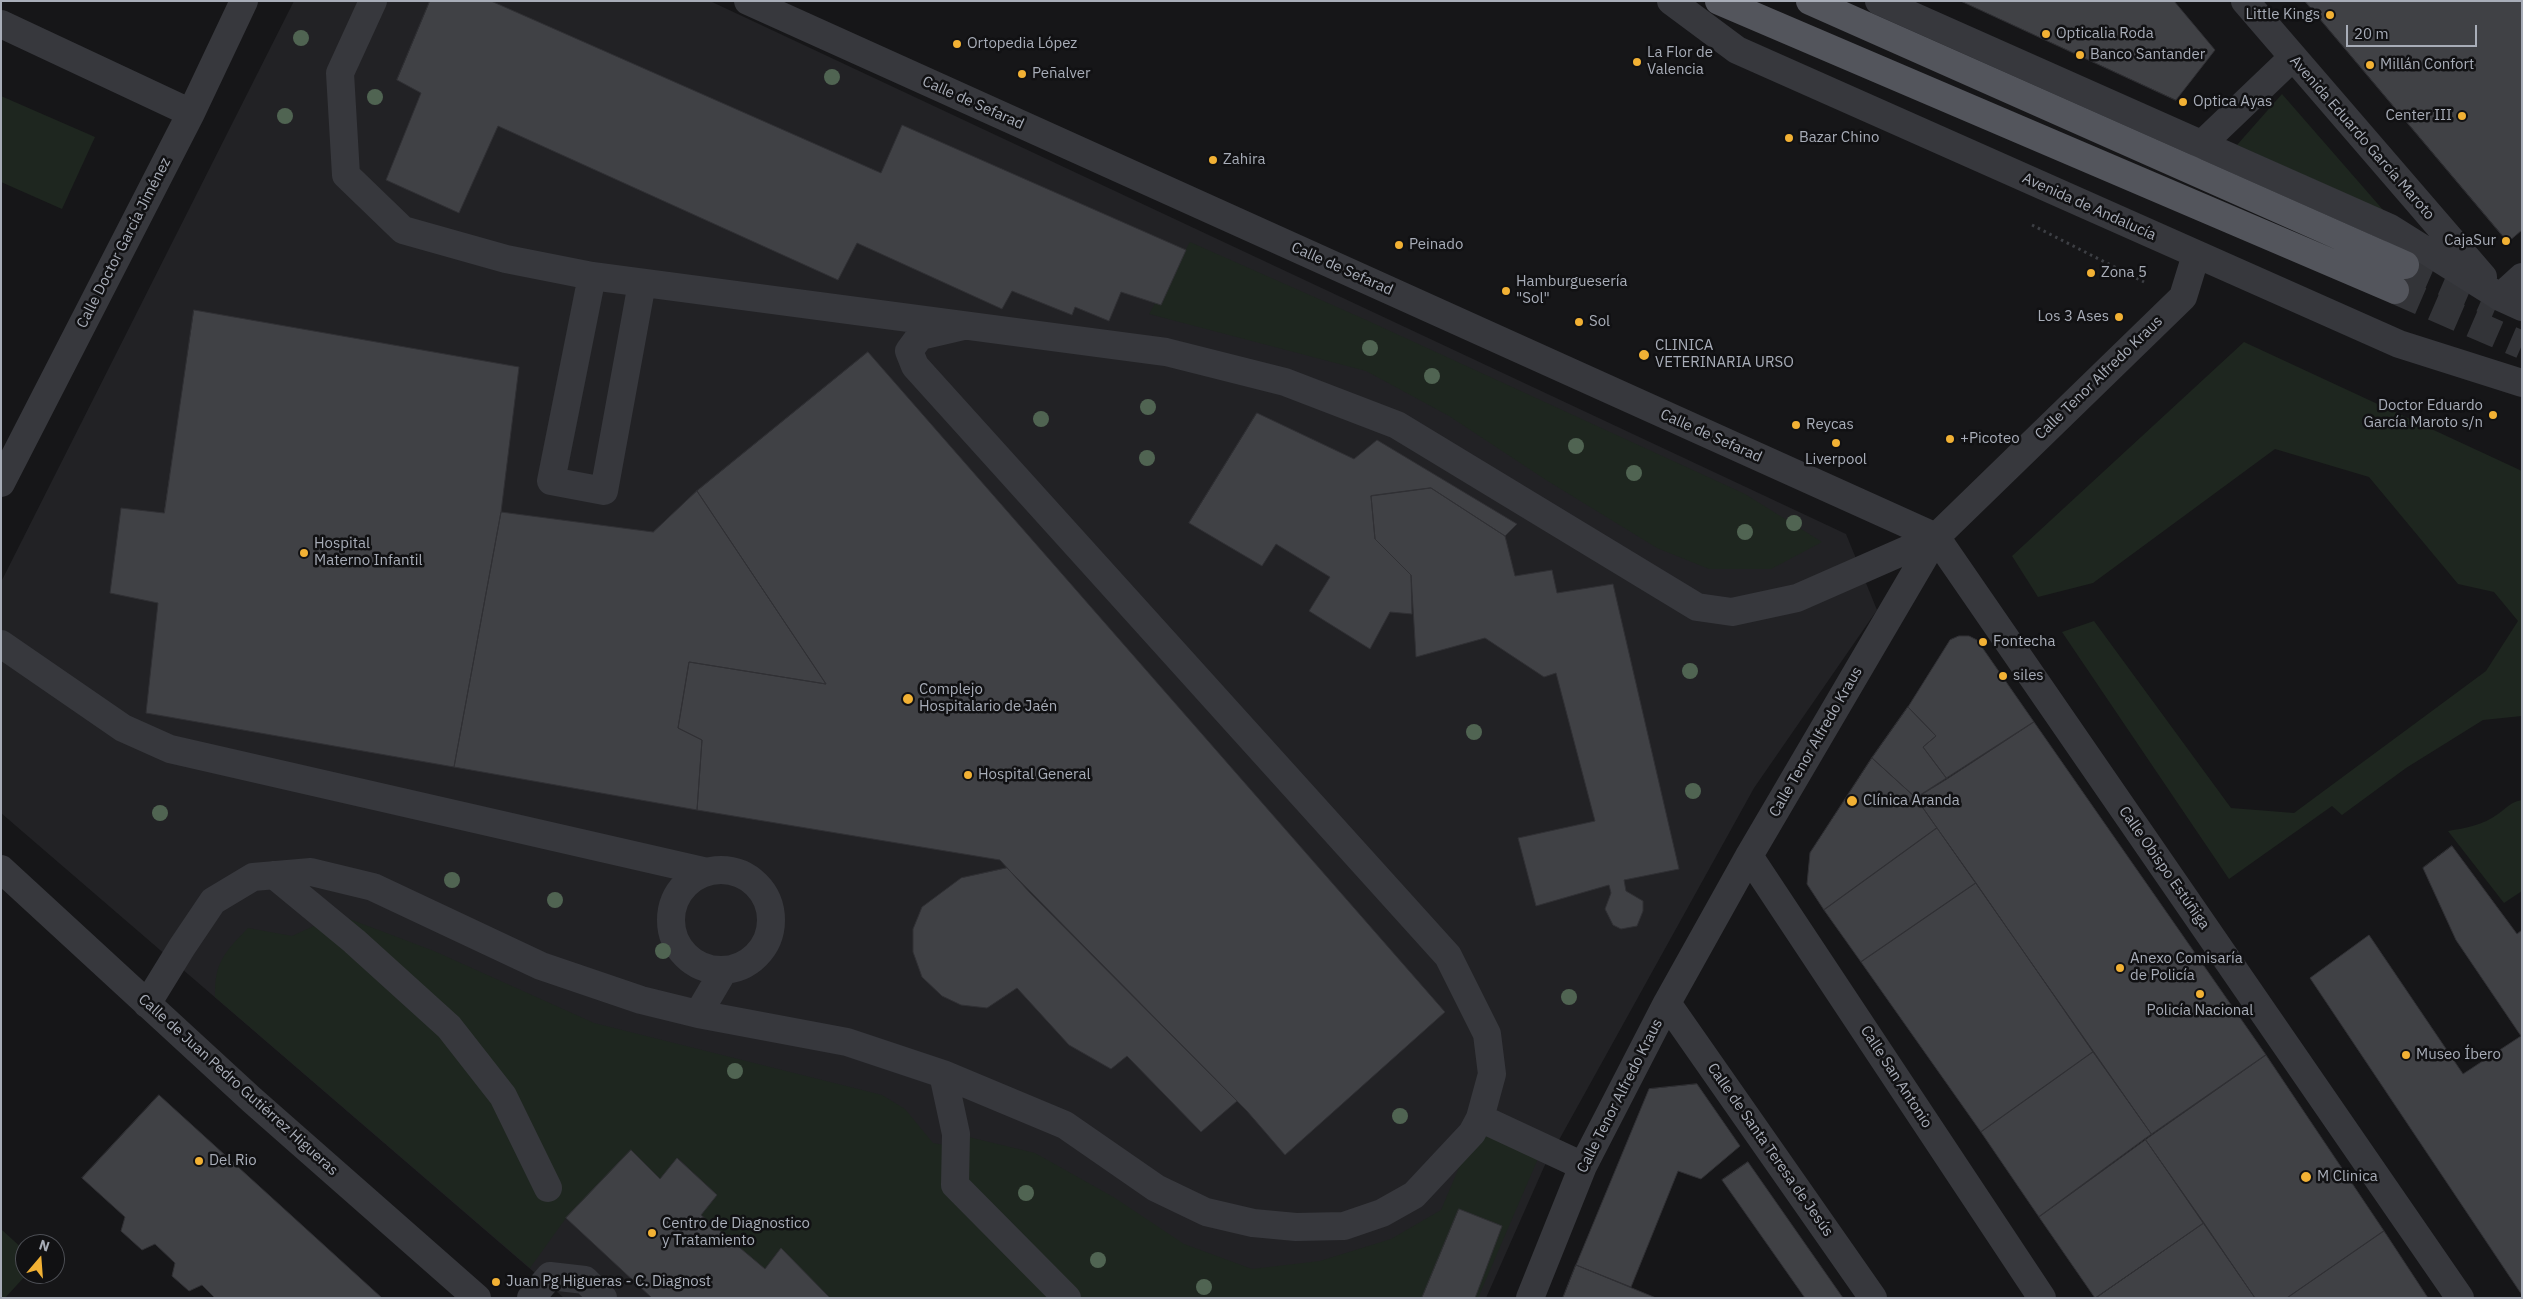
<!DOCTYPE html>
<meta charset="utf-8">
<style>
body{margin:0}
#map{position:relative;width:2523px;height:1299px;overflow:hidden;background:#161618;font-family:"IBM Plex Sans",sans-serif}
canvas{display:block}
.frame{position:absolute;inset:0;border:2px solid #a8adb8;pointer-events:none}
.north{position:absolute;left:15px;top:1234px;width:50px;height:50px;box-sizing:border-box;background:#111113;border:1px solid #4d4f55;border-radius:50%;rotate:18deg;font-size:14px;font-weight:700;line-height:20px;text-align:center;color:#a8adb8}
.north::after{content:'';display:block;margin:auto;width:18px;height:22px;background:#f2b134;clip-path:polygon(50% 0,100% 100%,50% 72%,0 100%)}
.scale{position:absolute;left:2346px;top:25px;width:131px;height:22px;box-sizing:border-box;border:2px solid #a8adb8;border-top:0;padding-left:6px;font-size:15px;line-height:18px;white-space:nowrap;color:#a8adb8;-webkit-text-stroke:4px #111113;paint-order:stroke}
</style>
<div id="map">
<canvas width="2523" height="1299"></canvas>
<div class="frame"></div>
<div class="north">N</div>
<div class="scale">20 m</div>
</div>
<script>
const c = document.querySelector('canvas').getContext('2d');
c.lineJoin = 'round';
function paint(path, color) { c.fillStyle = color; c.fill(path, 'evenodd'); }
function trace(path, color, width, dash) { c.strokeStyle = color; c.lineWidth = width; c.lineCap = dash ? 'butt' : 'round'; c.setLineDash(dash || []); c.stroke(path); }
function write(font, color, halo, rows, align = 'center') {
  c.font = font + ' "IBM Plex Sans",sans-serif'; c.lineWidth = 5; c.setLineDash([]); c.textBaseline = 'middle'; c.strokeStyle = halo; c.fillStyle = color; for (const [text, x, y, turn = 0] of rows) {
    c.save(); c.translate(x, y); c.rotate((+turn || 0) * Math.PI / 180); c.textAlign = isNaN(turn) ? turn : align; if (halo) c.strokeText(text, 0, 0); c.fillText(text, 0, 0); c.restore();
  }
}
const built = new Path2D(`
 M294 1H710L1846 534 1877 610 1754 788 1544 1167 1486 1298H564L1 813V582Z`);
const green = new Path2D(`
 M2282 94 2384 211 2237 145Z
 M1 96 95 137 62 209 1 182Z
 M1190 242 1364 319 1745 494 1822 542 1771 569H1709L1657 548 1546 480 1449 416 1366 371 1149 314Z
 M2244 342 2522 471V716L2483 720 2406 768 2342 815 2332 806 2229 879 2062 632 2094 621 2231 808 2294 813 2486 671 2518 621 2494 592 2458 584 2369 477 2275 449 2093 583 2038 597 2012 556Z
 M2522 800V891L2504 903 2448 831C2466 828 2483 825 2498 814 2507 808 2510 802 2522 800Z
 M307 903 434 951 594 1023 882 1095 905 1109 933 1143 955 1147 956 1134 1035 1153 1115 1198 1184 1244 1252 1269 1320 1261 1391 1239 1441 1210 1480 1118 1543 1147 1478 1298H830L781 1249 765 1269 701 1215 717 1195 678 1158 660 1179 631 1150 566 1218 530 1268 215 997C214 962 225 952 248 928L292 936 327 920Z
 M1 1229 25 1251 27 1274 5 1298H1Z`);
const building = new Path2D(`
 M430 1H491L881 173 902 125 1186 250 1161 305 1121 292 1109 321 1075 307 1072 315 1012 291 1002 309 857 243 838 280 498 126 459 213 386 180 421 93 397 80Z
 M1961 1H2174L2215 50 2176 100Z
 M2305 1H2522V230L2508 242Z
 M194 310 519 367 501 512 454 767 146 713 158 603 110 593 121 508 164 513Z
 M868 352 1445 1012 1285 1155 1247 1111 1031 894 1000 860 697 810 702 740 678 728 689 662 826 684 697 491Z
 M1257 413 1354 459 1377 440 1517 524 1505 536 1431 488 1371 496 1375 539 1411 575 1412 614 1390 612 1370 649 1309 611 1330 577 1276 544 1262 566 1189 523Z
 M1431 488 1505 536 1515 576 1552 570 1557 593 1613 584 1679 869 1624 880 1626 891 1643 901V911L1637 926 1621 929 1613 925 1605 909 1611 893 1609 885 1536 906 1518 838 1595 821 1556 673 1544 677 1485 638 1416 657 1411 575 1375 539 1371 496Z
 M697 491 826 684 689 662 678 728 702 740 697 810 454 767 501 512 653 532Z
 M1959 636H1969L1977 640 2034 722 1947 779 1923 747 1936 736 1908 707 1950 640Z
 M1908 707 1936 736 1923 747 1947 779 1916 798 1872 758Z
 M2034 722 2266 1055 2152 1135 1916 798Z
 M1872 758 1916 798 1937 828 1824 910 1807 884 1810 853Z
 M1937 828 1976 883 1861 962 1824 910Z
 M2452 846 2517 934 2522 930V1295L2310 978 2369 935 2463 1074 2521 1036 2456 940 2423 868Z
 M1007 868 1237 1101 1201 1132 1127 1056 1111 1069 1069 1045 1017 988 987 1008 961 1005 942 996 922 977 913 952V929L922 907 961 878Z
 M1976 883 2093 1052 1981 1132 1861 962Z
 M2093 1052 2152 1135 2039 1217 1981 1132Z
 M2266 1055 2384 1231 2287 1298H2255L2145 1139Z
 M1697 1084 1740 1146 1701 1179 1678 1171 1631 1287 1576 1265 1649 1089Z
 M159 1095 382 1298H215L202 1285 189 1291 172 1276 175 1263 155 1244 142 1250 121 1231 125 1217 82 1178Z
 M2145 1139 2204 1223 2095 1298 2039 1217Z
 M631 1150 660 1179 677 1158 717 1195 701 1215 765 1269 781 1248 830 1298H652L566 1218Z
 M1748 1162 1843 1298H1805L1722 1180Z
 M1459 1209 1502 1226 1475 1298H1422Z
 M2204 1223 2255 1298H2096Z
 M2384 1231 2428 1298H2287Z
 M1576 1265 1656 1298H1563Z`);
const majorTunnel = new Path2D(`
 M2405 265 2497 305
 M2395 290 2522 345`);
const path = new Path2D(`
 M2032 225 2144 282`);
const minor = new Path2D(`
 M373 1 340 73 346 175 403 230 506 259 592 276 1166 352 1285 382 1397 425 1697 607 1732 612 1797 598 1936 537
 M748 1 1936 537
 M1671 1 1737 50 2399 344 2522 383
 M1879 1 2390 228 2500 297 2522 307
 M2245 1 2483 277
 M1 24 191 113
 M2201 145 2292 58
 M592 276 551 481 604 491 642 283
 M2500 297 2522 277
 M1 483 191 113 244 1
 M1936 537 2460 1298
 M1 644 123 728 170 749 707 872
 M1749 856 2042 1298
 M1 869 252 1100 477 1298
 M671 920a50 50 0 1 1 100 0a50 50 0 1 1-100 0Z
 M274 875 354 941 449 1027 503 1096 548 1188
 M1667 1003 1873 1298
 M147 1004 182 947 213 901 253 877 311 872 373 887 541 966 641 1000 698 1014 847 1042 943 1074 1065 1125 1156 1188 1206 1212 1253 1223 1296 1227 1344 1226 1382 1213 1414 1195 1472 1133 1480 1118 1492 1074 1487 1034 1448 956 915 366 909 351 920 336 963 326
 M698 1014 724 970
 M943 1074 956 1134 955 1185 1067 1298
 M1480 1118 1583 1166
 M531 1298 550 1276 585 1280 603 1298
 M1530 1298 1583 1166 1667 1003 1749 856 1936 537 2183 297 2196 255`);
const major = new Path2D(`
 M1719 1 2395 290
 M1810 1 2405 265`);
const trees = [
 [301,38],
 [832,77],
 [375,97],
 [285,116],
 [1370,348],
 [1432,376],
 [1148,407],
 [1041,419],
 [1576,446],
 [1147,458],
 [1634,473],
 [1794,523],
 [1745,532],
 [1690,671],
 [1474,732],
 [1693,791],
 [160,813],
 [452,880],
 [555,900],
 [663,951],
 [1569,997],
 [735,1071],
 [1400,1116],
 [1026,1193],
 [1098,1260],
 [1204,1287]
];
const markers = [
 [2330,15,5,"#f2b134"],
 [2046,34,5,"#f2b134"],
 [957,44,5,"#f2b134"],
 [2080,55,5,"#f2b134"],
 [1637,62,5,"#f2b134"],
 [2370,65,5,"#f2b134"],
 [1022,74,5,"#f2b134"],
 [2183,102,5,"#f2b134"],
 [2462,116,5,"#f2b134"],
 [1789,138,5,"#f2b134"],
 [1213,160,5,"#f2b134"],
 [2506,241,5,"#f2b134"],
 [1399,245,5,"#f2b134"],
 [2091,273,5,"#f2b134"],
 [1506,291,5,"#f2b134"],
 [2119,317,5,"#f2b134"],
 [1579,322,5,"#f2b134"],
 [1644,355,6,"#f2b134"],
 [2493,415,5,"#f2b134"],
 [1796,425,5,"#f2b134"],
 [1950,439,5,"#f2b134"],
 [1836,443,5,"#f2b134"],
 [304,553,5,"#f2b134"],
 [1983,642,5,"#f2b134"],
 [2003,676,5,"#f2b134"],
 [908,699,6,"#f2b134"],
 [968,775,5,"#f2b134"],
 [1852,801,6,"#f2b134"],
 [2120,968,5,"#f2b134"],
 [2200,994,5,"#f2b134"],
 [2406,1055,5,"#f2b134"],
 [199,1161,5,"#f2b134"],
 [2306,1177,6,"#f2b134"],
 [652,1233,5,"#f2b134"],
 [496,1282,5,"#f2b134"]
];
const poiNames = [
 ["Little Kings",2320,15,"right"],
 ["Opticalia Roda",2056,34],
 ["Ortopedia López",967,44],
 ["La Flor de",1647,53],
 ["Valencia",1647,70],
 ["Banco Santander",2090,55],
 ["Millán Confort",2380,65],
 ["Peñalver",1032,74],
 ["Optica Ayas",2193,102],
 ["Center III",2452,116,"right"],
 ["Bazar Chino",1799,138],
 ["Zahira",1223,160],
 ["CajaSur",2496,241,"right"],
 ["Peinado",1409,245],
 ["Zona 5",2101,273],
 ["Hamburguesería",1516,282],
 ["\"Sol\"",1516,299],
 ["Los 3 Ases",2109,317,"right"],
 ["Sol",1589,322],
 ["CLINICA",1655,346],
 ["VETERINARIA URSO",1655,363],
 ["Doctor Eduardo",2483,406,"right"],
 ["García Maroto s/n",2483,423,"right"],
 ["Reycas",1806,425],
 ["+Picoteo",1960,439],
 ["Liverpool",1836,460,"center"],
 ["Hospital",314,544],
 ["Materno Infantil",314,561],
 ["Fontecha",1993,642],
 ["siles",2013,676],
 ["Complejo",919,690],
 ["Hospitalario de Jaén",919,707],
 ["Hospital General",978,775],
 ["Clínica Aranda",1863,801],
 ["Anexo Comisaría",2130,959],
 ["de Policía",2130,976],
 ["Policía Nacional",2200,1011,"center"],
 ["Museo Íbero",2416,1055],
 ["Del Rio",209,1161],
 ["M Clinica",2317,1177],
 ["Centro de Diagnostico",662,1224],
 ["y Tratamiento",662,1241],
 ["Juan Pg Higueras - C. Diagnost",506,1282]
];
const streetNames = [
 ["Calle de Sefarad",973,103,24],
 ["Avenida Eduardo García Maroto",2362,138,49],
 ["Avenida de Andalucía",2089,207,24],
 ["Calle Doctor García Jiménez",124,243,-63],
 ["Calle de Sefarad",1342,269,24],
 ["Calle Tenor Alfredo Kraus",2099,378,-44],
 ["Calle de Sefarad",1711,436,24],
 ["Calle Tenor Alfredo Kraus",1816,742,-60],
 ["Calle Obispo Estúñiga",2164,868,55],
 ["Calle San Antonio",1896,1077,57],
 ["Calle de Juan Pedro Gutiérrez Higueras",238,1085,42],
 ["Calle Tenor Alfredo Kraus",1620,1096,-63],
 ["Calle de Santa Teresa de Jesús",1770,1150,55]
];
paint(built, '#222225');
paint(green, '#1e261f');
paint(building, '#404145');
trace(building, '#303034', 1);
trace(majorTunnel, '#333438', 28, [28, 14]);
trace(path, '#3d3f44', 3, [2.5, 4]);
trace(minor, '#37383d', 28);
trace(major, '#53555c', 28);
c.fillStyle = '#506452';
for (const [x, y] of trees) { c.beginPath(); c.arc(x, y, 8, 0, 2 * Math.PI); c.fill(); }
for (const [x, y, r, color] of markers) { const dot = new Path2D(); dot.arc(x, y, r, 0, 2 * Math.PI); c.fillStyle = color; c.fill(dot); trace(dot, '#111113', 2); }
write('15px', '#a8adb8', '#111113', poiNames, 'left');
write('15px', '#a8adb8', '#111113', streetNames);
</script>
